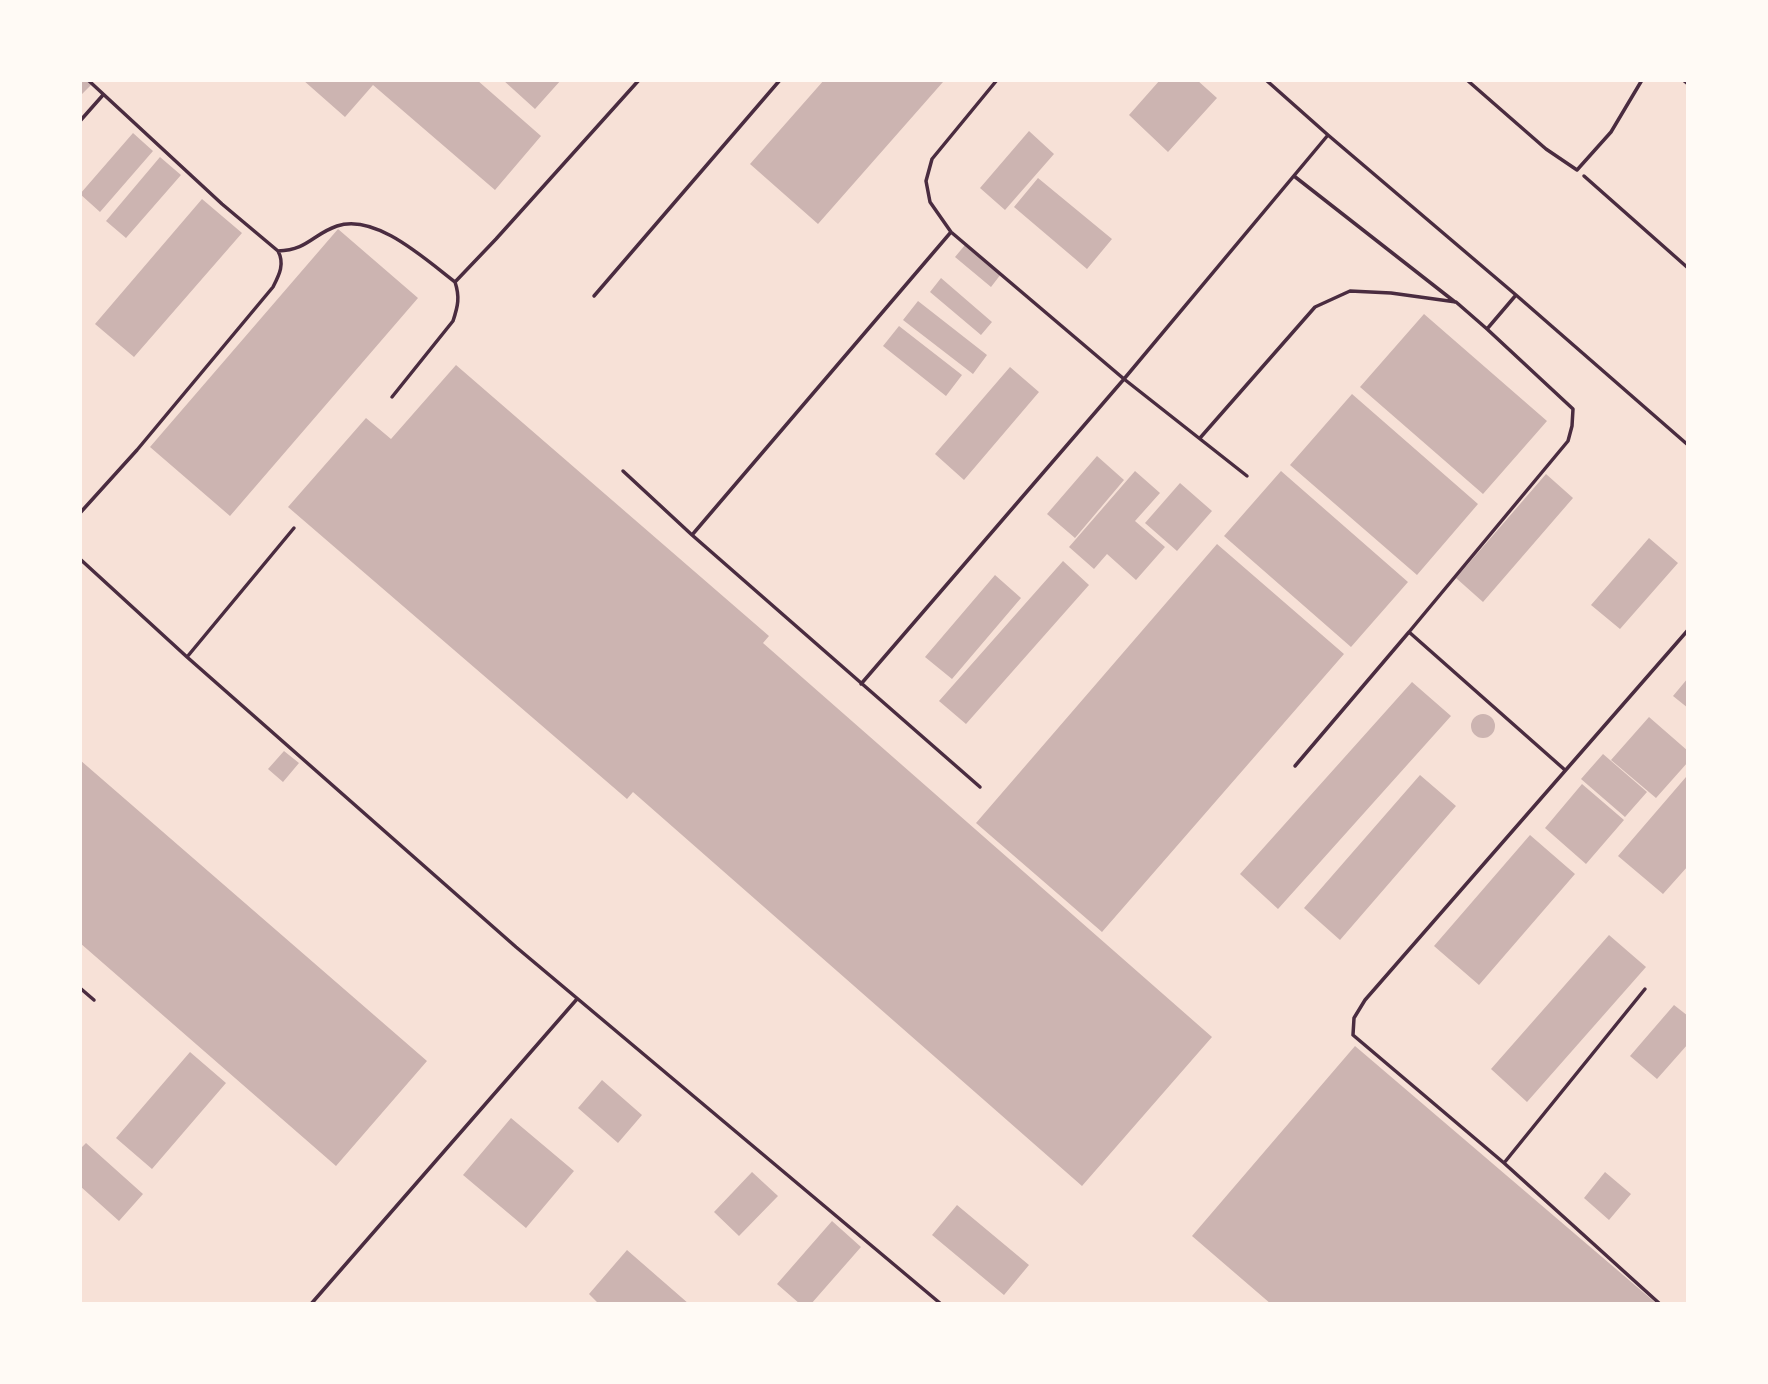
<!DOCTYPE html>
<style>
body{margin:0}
#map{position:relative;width:1768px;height:1384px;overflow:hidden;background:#f7e1d7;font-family:"Crimson Pro",serif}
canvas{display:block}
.frame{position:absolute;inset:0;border:82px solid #fffaf5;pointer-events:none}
</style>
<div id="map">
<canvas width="1768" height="1384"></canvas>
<div class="frame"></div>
</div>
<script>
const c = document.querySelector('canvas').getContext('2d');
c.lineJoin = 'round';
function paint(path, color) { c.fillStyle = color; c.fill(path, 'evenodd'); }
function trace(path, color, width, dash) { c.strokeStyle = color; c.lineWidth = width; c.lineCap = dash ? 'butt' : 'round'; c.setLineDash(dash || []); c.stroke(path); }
const building = new Path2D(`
 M80 80H86L91 85 80 96Z
 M303 80H477L541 136 495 190 373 85 345 117Z
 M503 80H561L535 109Z
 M824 80 943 82 818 224 750 164Z
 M1160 80H1197L1217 98 1168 152 1129 115Z
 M1029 131 1054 154 1005 210 980 188Z
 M133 133 153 151 100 212 80 194Z
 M160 157 181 175 126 238 106 221Z
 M1038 178 1112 239 1087 269 1014 207Z
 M202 199 242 233 134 357 95 324Z
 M338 229 418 298 230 516 150 447Z
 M965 245 1001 274 991 287 955 257Z
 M941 278 992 322 981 335 930 292Z
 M918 301 987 355 973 374 903 320Z
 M1424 314 1547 421 1483 494 1360 387Z
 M899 326 962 375 946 396 883 346Z
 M456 365 769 636 763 643 1212 1037 1082 1186 633 792 627 799 288 507 366 418 391 439Z
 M1010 367 1039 392 964 480 935 454Z
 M1352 394 1478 504 1417 575 1290 465Z
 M1097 456 1124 480 1075 538 1047 514Z
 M1135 471 1160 493 1135 521 1165 547 1136 580 1107 554 1094 569 1069 547Z
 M1281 471 1408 582 1351 647 1224 536Z
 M1546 474 1573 498 1483 602 1456 578Z
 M1180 483 1212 511 1177 551 1145 523Z
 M1649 538 1678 563 1620 629 1591 605Z
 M1217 544 1344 654 1102 932 976 823Z
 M1063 561 1089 585 966 724 939 701Z
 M995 575 1021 598 952 679 925 657Z
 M1688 678V708L1673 696Z
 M1412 682 1451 716 1278 909 1240 874Z
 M1471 726a12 12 0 1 1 24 0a12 12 0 1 1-24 0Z
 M1649 717 1688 751V762L1656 798 1611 760Z
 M284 751 299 763 283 782 268 769Z
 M1603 754 1647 792 1625 817 1581 779Z
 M80 760 427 1061 336 1166 80 943Z
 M1420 775 1456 806 1340 940 1304 908Z
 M1686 777 1688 778V866L1663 894 1618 856Z
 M1582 784 1624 820 1586 864 1545 828Z
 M1530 835 1575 874 1479 985 1434 946Z
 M1609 935 1646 967 1527 1102 1491 1069Z
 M1674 1005 1688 1016V1044L1657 1079 1630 1056Z
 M1355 1046 1657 1304H1271L1192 1236Z
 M190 1052 226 1083 152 1169 116 1138Z
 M602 1080 642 1115 618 1143 578 1108Z
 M511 1118 574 1171 526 1228 463 1175Z
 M86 1143 143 1194 119 1221 80 1186V1149Z
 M752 1172 778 1196 739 1236 714 1212Z
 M1605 1172 1631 1194 1609 1220 1584 1198Z
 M957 1205 1029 1265 1004 1295 932 1235Z
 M832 1221 861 1247 811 1304H800L777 1284Z
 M627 1250 689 1304H599L589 1294Z`);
const path = new Path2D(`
 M1584 176 1688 268`);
const service = new Path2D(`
 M88 80 222 204 278 251C308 250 313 234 337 226 376 213 426 260 455 282L496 239 639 80
 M997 80 932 159 926 181 930 202 951 232 1124 379 1247 476
 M1467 80 1546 149 1577 170 1611 132 1642 80
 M1683 80 1688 84
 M80 121 103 95
 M1328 135 1516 295 1688 445
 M1294 176 1455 302
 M594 296 780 80
 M1487 329 1516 295
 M392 397 453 321C458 306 460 297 455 282
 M1200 438 1315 307 1350 291 1391 293 1456 302 1487 329 1573 409 1572 426 1568 441 1409 632 1565 770
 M623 471 692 535 980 787
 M80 513 137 450 273 287C279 275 285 264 278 251
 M692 535 951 232
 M80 559 187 657 516 947 941 1304
 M187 657 294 528
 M861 684 1124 379 1328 135 1266 80
 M1295 766 1409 632
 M80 988 94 1000
 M1504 1163 1645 989
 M311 1304 577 999
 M1660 1304 1504 1163 1353 1035 1354 1018 1365 1000 1688 630`);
paint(building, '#ccb4b1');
trace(path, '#4a2c40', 3.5);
trace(service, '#4a2c40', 3.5);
</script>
